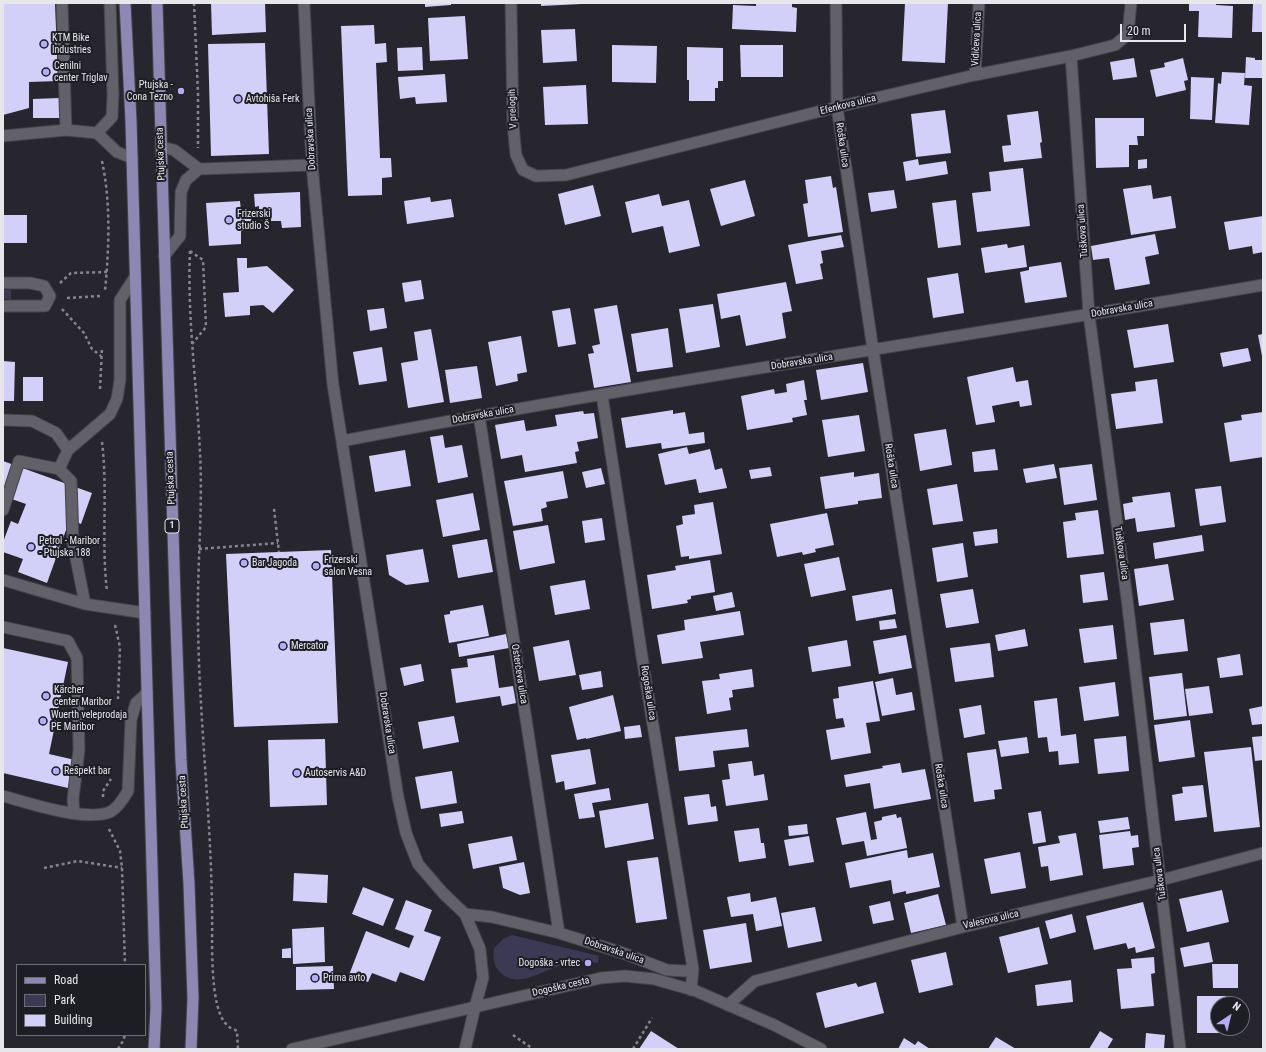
<!DOCTYPE html>
<meta charset="utf-8">
<style>
body{margin:0}
#map{position:relative;width:1266px;height:1052px;overflow:hidden;background:#27262e;font-family:"Roboto Condensed",sans-serif}
canvas{display:block}
.frame{position:absolute;inset:0;border:4px solid #e6e6eb;pointer-events:none}
.legend{position:absolute;left:16px;top:964px;width:130px;height:72px;box-sizing:border-box;background:#1d1d24;border:1px solid #6d6d74;margin:0;padding:5px 7px;list-style:none;font-size:12px;color:#e6e6eb}
.legend li{display:flex;align-items:center;gap:8px;height:20px}
.legend b{width:20px;border:1px solid #6d6d74}
.north{position:absolute;left:1210px;top:996px;width:40px;height:40px;box-sizing:border-box;background:#1d1d24;border:1px solid #6d6d74;border-radius:50%;rotate:35deg;font-size:11px;font-weight:700;line-height:16px;text-align:center;color:#e6e6eb}
.north::after{content:'';display:block;margin:auto;width:14px;height:18px;background:#b5acf8;clip-path:polygon(50% 0,100% 100%,50% 72%,0 100%)}
.scale{position:absolute;left:1120px;top:24px;width:66px;height:18px;box-sizing:border-box;border:2px solid #e6e6eb;border-top:0;padding-left:5px;font-size:12px;line-height:14px;white-space:nowrap;color:#e6e6eb;-webkit-text-stroke:3px #1d1d24;paint-order:stroke}
</style>
<div id="map">
<canvas width="1266" height="1052"></canvas>
<div class="frame"></div>
<ul class="legend">
<li><b style="height:5px;background:#8d87b4"></b>Road</li>
<li><b style="height:11px;background:#3c3954"></b>Park</li>
<li><b style="height:11px;background:#d2cff9"></b>Building</li>
</ul>
<div class="north">N</div>
<div class="scale">20 m</div>
</div>
<script>
const c = document.querySelector('canvas').getContext('2d');
c.lineJoin = 'round';
function paint(path, color) { c.fillStyle = color; c.fill(path, 'evenodd'); }
function trace(path, color, width, dash) { c.strokeStyle = color; c.lineWidth = width; c.lineCap = dash ? 'butt' : 'round'; c.setLineDash(dash || []); c.stroke(path); }
function write(font, color, halo, rows, align = 'center') {
  c.font = font + ' "Roboto Condensed",sans-serif'; c.lineWidth = 4; c.setLineDash([]); c.textBaseline = 'middle'; c.strokeStyle = halo; c.fillStyle = color; for (const [text, x, y, turn = 0] of rows) {
    c.save(); c.translate(x, y); c.rotate((+turn || 0) * Math.PI / 180); c.textAlign = isNaN(turn) ? turn : align; if (halo) c.strokeText(text, 0, 0); c.fillText(text, 0, 0); c.restore();
  }
}
const green = new Path2D(`
 M3 290H11V299H3Z
 M512 935 599 956 598 963C584 961 570 962 556 967 538 973 518 988 501 973 493 966 493 958 494 948L503 939Z`);
const building = new Path2D(`
 M3 3H55L58 81 29 82V108L3 115Z
 M211 3H265L266 32 212 35Z
 M425 3H451V5L425 7Z
 M541 3H581V4L541 6Z
 M756 3H792V7L797 8 796 32 732 29 733 5 756 6Z
 M905 3H948L945 63 902 61Z
 M1189 3H1216V5L1233 6 1232 38 1198 37 1199 11H1189Z
 M1253 3 1263 4V32H1252Z
 M465 16 468 59 430 61 428 18Z
 M374 25 375 44 386 43 387 62 376 63 380 158H391L392 177 382 178V195L348 196 341 26Z
 M575 29 577 61 543 63 541 30Z
 M265 43 269 154 211 156 208 44Z
 M612 45 657 46 656 83 612 82Z
 M740 45H783V77H741Z
 M422 47 423 70 398 71 397 48Z
 M687 47 723 48V81H718V88H715V101H689V80H687Z
 M1246 57 1255 58V60H1263L1262 78H1245Z
 M1134 58 1137 77 1113 80 1110 62Z
 M1183 58 1188 80 1184 81 1186 90 1156 97 1150 70 1165 67 1164 63Z
 M1222 72 1245 73 1244 85 1252 86 1249 125 1215 123 1218 83 1221 84Z
 M445 74 447 102 416 104 415 97 400 99 398 77Z
 M1191 77 1214 78 1212 120 1190 119Z
 M586 85 588 124 545 125 543 87Z
 M59 98 60 118H33V99Z
 M945 110 951 153 916 157 911 114Z
 M1038 111 1042 142 1040 143 1042 158 1004 162 1002 146 1011 145 1007 115Z
 M1095 118H1144V136H1137L1138 145H1129V167L1096 168Z
 M918 159 919 165 946 161 948 174 906 181 903 162Z
 M1147 159V168L1138 169V160Z
 M1023 168 1030 226 977 232 972 193 991 191 989 172Z
 M831 176 833 188 836 187 843 232 808 237 803 204 808 203 805 180Z
 M745 180 755 216 721 226 710 189Z
 M593 185 601 216 565 225 558 194Z
 M1151 185 1153 199 1171 196 1176 228 1131 235 1123 189Z
 M894 190 897 208 871 212 868 193Z
 M300 192 301 227 282 228 281 221H271V216L259 217V206L255 207 254 194Z
 M659 194 662 206 689 200 700 246 669 253 663 226 632 233 625 202Z
 M430 197 431 202 451 199 454 217 407 224 404 201Z
 M956 200 961 245 938 248 932 203Z
 M240 201 241 211 251 210 252 230 241 231V244L209 246 206 203Z
 M3 215H27V243H3Z
 M1263 216V252L1253 254 1252 246 1229 250 1224 222Z
 M1155 234 1159 254 1145 257 1150 284 1115 290 1109 258 1093 260 1091 246Z
 M841 235 844 247 821 251 823 263 820 264 823 279 796 284 788 245Z
 M1007 244 1008 248 1024 245 1027 267 985 273 981 248Z
 M237 258H247V268L267 266 294 290 273 313 263 305 250 306V315L225 317 223 293 239 292Z
 M1061 262 1067 297 1025 303 1020 272 1029 270V267Z
 M958 273 964 313 933 318 927 278Z
 M421 280 424 299 405 302 402 283Z
 M786 282 792 311 782 313 786 338 746 346 740 315 721 319 717 294Z
 M713 304 720 347 686 353 679 309Z
 M617 305 631 382 594 388 588 354 594 353 592 346 600 344 594 309Z
 M384 308 387 328 370 331 367 310Z
 M570 308 576 344 558 347 552 311Z
 M1168 324 1174 362 1134 368 1127 330Z
 M668 328 673 367 637 372 631 334Z
 M431 329 444 402 408 408 401 363 418 360 414 332Z
 M1263 334V356H1262L1258 335Z
 M521 336 527 372 517 374 518 381 496 386 488 342Z
 M382 347 387 381 359 385 353 352Z
 M1248 348 1251 361 1223 367 1220 353Z
 M3 361 15 362 14 401H3Z
 M863 363 868 392 821 400 816 370Z
 M477 366 482 398 450 403 445 370Z
 M1013 367 1016 382 1028 380 1032 405 1020 407 1019 401 992 406 995 422 976 425 967 377Z
 M23 377H43V401H23Z
 M1157 379 1163 423 1116 429 1111 394 1136 391 1135 382Z
 M804 380 807 400H804L807 415 792 418 793 422 747 430 741 396 774 389 775 394 787 392 786 384Z
 M673 410V414L685 412 689 434 704 432 705 443 662 449 661 443 626 448 621 418Z
 M583 411 584 414 594 413 598 438 577 442 579 451 575 452 577 463 525 472 522 455 501 459 495 425 524 420 526 431 557 426 555 415Z
 M1263 412V457L1230 462 1224 423 1242 420 1241 415Z
 M859 415 865 451 828 457 822 420Z
 M946 429 952 465 920 471 914 434Z
 M443 435 445 448 462 445 468 477 438 483 430 437Z
 M687 447 689 454 710 449 715 470 722 468 727 488 699 493 696 479 665 485 658 454Z
 M995 449 998 470 974 472 972 452Z
 M405 450 411 486 375 492 369 456Z
 M3 461 92 493 81 524 70 519 47 583 18 572 23 559 3 552V542L11 521 18 524 26 504 3 496Z
 M1054 464 1057 478 1026 483 1023 469Z
 M1092 464 1097 500 1064 505 1059 468Z
 M770 467 772 476 751 479 749 470Z
 M601 468 605 484 586 488 582 472Z
 M563 471 568 498 546 502 547 507 541 509 543 521 513 526 504 481Z
 M854 472V477L879 473 882 498 858 501V504L825 509 820 477Z
 M957 484 963 521 933 525 927 489Z
 M1221 486 1226 522 1200 526 1195 489Z
 M1170 492 1175 527 1137 532 1135 518 1125 520 1123 504 1133 502 1132 497Z
 M473 493 480 530 443 537 436 500Z
 M713 502 722 554 689 559V556L681 557 676 526 683 524 682 516 695 514 694 505Z
 M1098 510 1104 554 1067 558 1063 522 1076 520 1075 513Z
 M827 513 834 545 815 549 816 552 803 555 802 552 777 557 770 524Z
 M602 518 605 540 585 543 582 521Z
 M548 525 555 563 520 570 513 531Z
 M997 529 998 543 975 546 973 532Z
 M1202 535 1204 551 1155 559 1153 543Z
 M487 539 493 572 458 578 452 545Z
 M963 543 968 577 937 582 932 548Z
 M423 549 429 582 406 585 389 575 386 555Z
 M331 550 338 723 234 727 226 554Z
 M839 557 846 590 811 597 804 564Z
 M710 560 715 592 691 596V599L687 600 688 603 652 609 647 575 676 570 675 566Z
 M1168 564 1174 600 1139 606 1134 569Z
 M1104 572 1108 600 1083 603 1080 575Z
 M585 580 590 609 555 615 550 586Z
 M892 589 896 614 856 621 852 596Z
 M973 589 979 623 946 628 940 594Z
 M732 592 735 607 716 611 713 596Z
 M483 605 489 636 449 643 444 615 450 614V611Z
 M740 611 744 635 700 642 703 658 662 664 657 635 685 630 684 620Z
 M895 619 897 628 880 630 879 621Z
 M1184 619 1188 651 1154 655 1150 623Z
 M1113 625 1117 659 1084 663 1079 629Z
 M1025 629 1028 646 998 651 995 635Z
 M506 634 509 648 459 657 457 644Z
 M906 635 912 668 879 674 873 641Z
 M569 640 576 675 539 681 533 647Z
 M847 640 851 666 812 672 808 647Z
 M990 643 994 677 955 682 950 648Z
 M3 648 68 662 49 754 75 760 68 788 3 773Z
 M1240 654 1243 675 1220 678 1217 658Z
 M494 655 499 688 513 686 516 703 502 706 500 696 456 703 451 669 468 667 467 659Z
 M421 664 424 681 404 686 400 668Z
 M752 669 754 687 732 690 733 697 729 698 731 710 707 714 702 681 720 679 719 674Z
 M601 671 603 687 582 690 579 675Z
 M1182 673 1187 716 1154 720 1149 677Z
 M893 678 896 695 912 692 915 710 882 716 875 682Z
 M873 681 880 721 866 723 871 753 831 760 826 730 845 727 843 718 836 719 833 699 839 698 838 687Z
 M1115 682 1119 716 1084 721 1079 687Z
 M1209 686 1213 713 1189 716 1185 689Z
 M613 695 621 731 586 739V738L577 740 569 707Z
 M1057 698 1061 736 1076 734 1079 763 1059 765 1058 751 1049 752 1047 737 1038 738 1034 701Z
 M981 705 985 734 964 738 959 709Z
 M1263 706V724L1252 725 1249 709Z
 M454 716 459 742 423 749 418 722Z
 M1190 720 1195 757 1159 762 1154 725Z
 M640 725 642 737 625 739 624 727Z
 M747 729 749 747 713 751 715 767 679 771 675 737Z
 M1126 736 1129 771 1098 774 1094 739Z
 M1263 736V760L1255 761 1252 737Z
 M1027 737 1029 753 1001 757 998 741Z
 M325 739 327 805 270 807 268 740Z
 M1251 747 1260 827 1214 832 1204 752Z
 M590 749 596 784 565 790 564 781 556 783 551 755Z
 M996 749 1002 789 994 790 995 799 974 802 967 753Z
 M752 761 754 776 764 774 768 800 726 806 722 780 730 779 728 764Z
 M900 763 902 773 925 769 931 799 874 809 870 783 846 787 844 775 883 768 882 766Z
 M452 771 457 803 421 809 415 777Z
 M1203 785 1207 817 1175 821 1172 795 1183 793 1182 787Z
 M609 788 611 800 592 803 595 817 579 819 574 794Z
 M709 794 711 807 716 806 718 821 688 825 684 797Z
 M648 803 654 839 605 848 599 811Z
 M462 811 464 823 441 827 439 814Z
 M1041 811 1046 842 1033 844 1028 813Z
 M866 812 871 840 877 839 874 822 882 820V817L896 814 897 818 901 817 907 848 867 856 864 841 842 845 836 818Z
 M1128 817 1130 829 1100 833 1098 821Z
 M807 824 808 834 789 836 788 826Z
 M759 828 761 843H764L766 858 739 862 734 831Z
 M1130 831 1131 836 1138 835 1139 847 1132 848 1134 865 1103 869 1099 835Z
 M1076 833 1083 875 1050 881 1048 866 1041 867 1038 847 1060 843 1058 836Z
 M512 836 517 860 473 869 468 844Z
 M809 836 814 862 789 866 784 840Z
 M907 850 908 858 933 853 940 887 906 894V891L893 894 891 880 850 888 845 863Z
 M1020 852 1026 888 991 894 984 859Z
 M658 857 667 919 636 923 627 861Z
 M524 862 530 893 520 895 503 888 499 867Z
 M294 873 328 875 327 903 293 901Z
 M363 887 394 899 383 926 352 914Z
 M1222 890 1229 922 1187 932 1179 899Z
 M750 893 751 902 776 897 782 926 756 931 753 914 731 917 727 897Z
 M938 894 946 925 911 933 904 903Z
 M406 900 432 910 424 931 441 937 424 981 400 972 396 982 372 973 368 982 349 975 366 931 409 948 414 936 395 929Z
 M890 901 894 920 873 924 869 906Z
 M1143 902 1155 948 1136 953 1135 947 1128 949 1126 943 1094 950 1086 916Z
 M815 907 822 941 788 948 781 913Z
 M1072 914 1076 932 1050 939 1045 921Z
 M746 923 752 962 710 969 703 930Z
 M324 927 325 962 293 964 292 929Z
 M1039 927 1048 964 1008 973 999 937Z
 M1209 942 1213 962 1184 967 1180 948Z
 M291 948V958H282V949Z
 M946 952 953 985 919 993 911 960Z
 M1154 957 1155 973 1151 974 1154 1006 1121 1009 1117 969 1132 968 1131 959Z
 M1212 964H1238V988H1213Z
 M333 966 334 989 296 990V967Z
 M1071 980 1073 1002 1037 1006 1035 985Z
 M876 982 884 1013 825 1028 816 993 856 983 858 987Z
 M1197 996H1230V1004H1218V1028H1230V1033H1197Z
 M651 1031 679 1049H639Z
 M1100 1031 1113 1039 1107 1049H1089Z
 M1146 1033 1165 1035 1164 1049 1145 1048Z
 M996 1037 1016 1049H988Z
 M904 1038 915 1045 918 1041 930 1049H898Z`);
const path = new Path2D(`
 M194 3 198 93V148
 M102 161C111 203 109 249 105 291
 M190 251C187 318 197 385 200 453 203 509 197 566 198 623 199 719 211 813 212 909 213 935 208 1007 227 1025 229 1028 234 1029 237 1031L238 1049
 M190 251 203 260 206 327 192 344
 M60 283 71 273 107 272
 M67 298 100 296
 M62 309 84 333 92 349 101 356
 M100 389 102 348
 M102 442C108 491 101 542 107 591
 M274 509 279 552
 M199 549 278 543
 M115 625 120 647 118 699
 M103 797V791L111 779
 M109 829 120 851 122 868 125 965
 M44 868 78 861 122 868
 M513 1035 533 1049
 M118 1049 123 1041 125 1035
 M633 1049 652 1018`);
const service = new Path2D(`
 M62 3 66 130 97 133 117 152 132 158
 M97 133 112 117 113 95 110 3
 M161 147 174 150 199 169
 M164 256 180 236 181 192 186 180 199 169 312 165
 M135 277 120 300V380L117 399 110 414 68 450 59 469 71 481 73 543 85 604 145 613
 M3 283H30L44 286 50 296 45 306H3
 M3 420 32 421 56 433 68 450
 M3 510 19 461 59 469
 M3 580 85 604
 M3 627 68 641 77 658 79 750 73 799 74 813
 M3 796C28 803 86 822 110 812 118 808 124 798 128 791L131 720 136 703 147 693`);
const minor = new Path2D(`
 M304 3 312 165 333 385 398 797 406 833 418 864 443 893 465 914 492 917 559 933 623 953 667 970 685 971 693 969
 M511 3 513 124 516 155 523 170 536 176 566 175 837 107 975 75 1071 56 1115 45 1128 34 1131 3
 M836 3 837 107 873 350 963 927
 M1071 56 1089 315 1127 599 1180 1049
 M975 75 979 3
 M3 136 66 130
 M602 395 645 676 693 969 691 990
 M479 415 559 933
 M342 441C648 383 956 338 1263 285
 M465 914 480 949 483 978 475 1007 465 1049
 M728 1005 755 981 963 927 1161 880 1263 853`);
const tertiary = new Path2D(`
 M292 1049 601 978 625 976 654 979 696 991 774 1025 821 1049`);
const primary = new Path2D(`
 M125 3 131 121 156 1008 154 1049
 M157 3 175 597 181 760 189 884 193 998 191 1049`);
const markers = [
 [44,44,4,"#b5acf8"],
 [46,72,4,"#b5acf8"],
 [181,91,4,"#b5acf8"],
 [238,99,4,"#b5acf8"],
 [229,220,4,"#b5acf8"],
 [31,547,4,"#b5acf8"],
 [244,563,4,"#b5acf8"],
 [316,566,4,"#b5acf8"],
 [283,646,4,"#b5acf8"],
 [46,696,4,"#b5acf8"],
 [43,721,4,"#b5acf8"],
 [56,771,4,"#b5acf8"],
 [297,773,4,"#b5acf8"],
 [588,963,4,"#b5acf8"],
 [315,978,4,"#b5acf8"]
];
const shields = [
 [172,526,14]
];
const shieldNames = [
 ["1",172,526]
];
const poiNames = [
 ["KTM Bike",52,38],
 ["Industries",52,50],
 ["Cenilni",54,66],
 ["center Triglav",54,78],
 ["Ptujska -",173,85,"right"],
 ["Cona Tezno",173,97,"right"],
 ["Avtohiša Ferk",246,99],
 ["Frizerski",237,214],
 ["studio Š",237,226],
 ["Petrol - Maribor",39,541],
 ["- Ptujska 188",39,553],
 ["Frizerski",324,560],
 ["salon Vesna",324,572],
 ["Bar Jagoda",252,563],
 ["Mercator",291,646],
 ["Kärcher",54,690],
 ["center Maribor",54,702],
 ["Wuerth veleprodaja",51,715],
 ["PE Maribor",51,727],
 ["Rešpekt bar",64,771],
 ["Autoservis A&D",305,773],
 ["Dogoška - vrtec",580,963,"right"],
 ["Prima avto",323,978]
];
const streetNames = [
 ["Vidičeva ulica",977,39,-87],
 ["Efenkova ulica",848,105,-14],
 ["V prelogih",513,109,-92],
 ["Dobravska ulica",311,139,-93],
 ["Roška ulica",842,145,82],
 ["Ptujska cesta",161,154,-92],
 ["Tuškova ulica",1083,231,-94],
 ["Dobravska ulica",1122,309,-10],
 ["Dobravska ulica",802,362,-9],
 ["Dobravska ulica",483,415,-10],
 ["Roška ulica",891,466,81],
 ["Ptujska cesta",171,478,-92],
 ["Tuškova ulica",1121,553,82],
 ["Osterčeva ulica",519,674,81],
 ["Rogoška ulica",648,693,81],
 ["Dobravska ulica",387,723,81],
 ["Roška ulica",941,786,81],
 ["Ptujska cesta",184,802,-93],
 ["Tuškova ulica",1160,874,-97],
 ["Valesova ulica",991,920,-13],
 ["Dobravska ulica",614,951,19],
 ["Dogoška cesta",561,987,-13]
];
paint(green, '#3c3954');
paint(building, '#d2cff9');
trace(service, '#434349', 13);
trace(minor, '#434349', 13);
trace(tertiary, '#434349', 13);
trace(primary, '#434349', 13);
trace(path, '#87868d', 2.5, [3, 3]);
trace(service, '#62616a', 11);
trace(minor, '#62616a', 11);
trace(tertiary, '#62616a', 11);
trace(primary, '#8d87b4', 11);
for (const [x, y, r, color] of markers) { const dot = new Path2D(); dot.arc(x, y, r, 0, 2 * Math.PI); c.fillStyle = color; c.fill(dot); trace(dot, '#1d1d24', 1.5); }
for (const [x, y, w] of shields) { const box = new Path2D(); box.roundRect(x - w / 2, y - 7, w, 14, 3); c.fillStyle = '#1d1d24'; c.fill(box); trace(box, '#e6e6eb', 1); }
write('bold 9px', '#e6e6eb', null, shieldNames);
write('10px', '#e6e6eb', '#1d1d24', poiNames, 'left');
write('10px', '#e6e6eb', '#1d1d24', streetNames);
</script>
